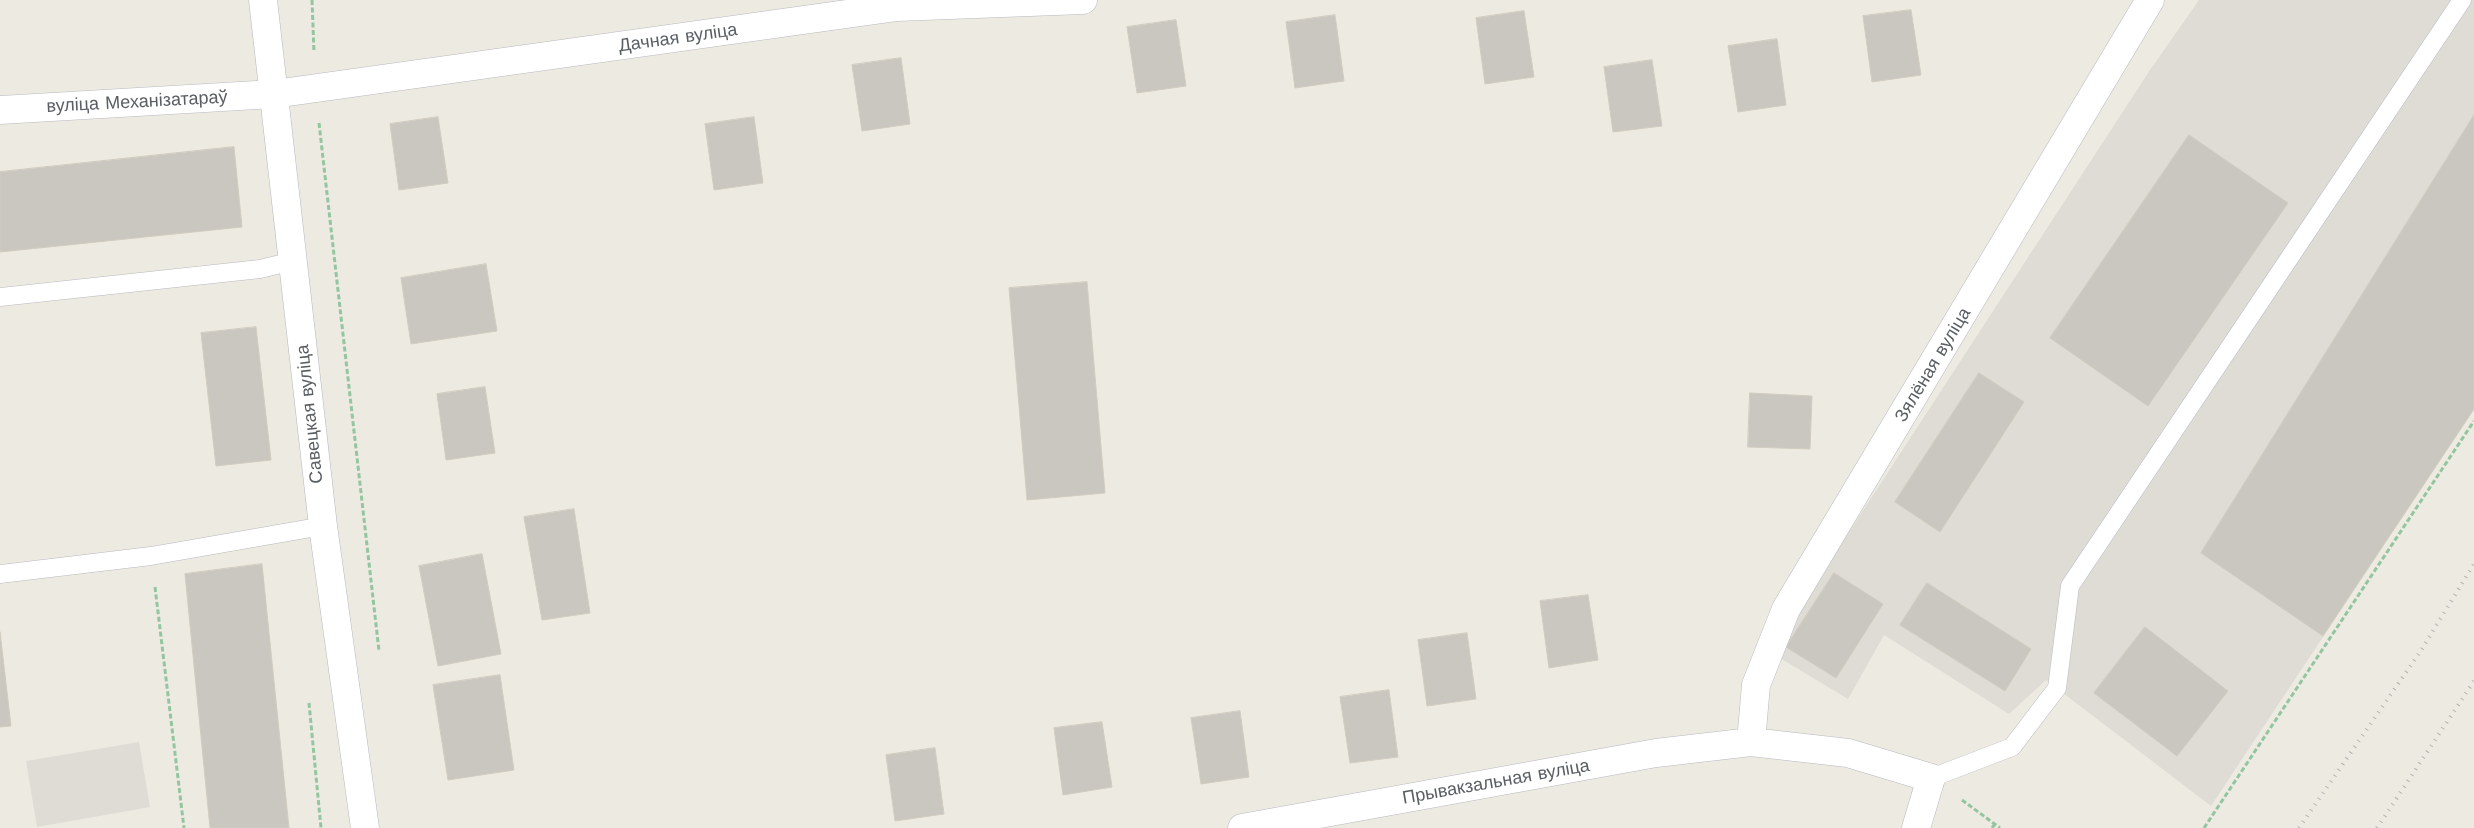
<!DOCTYPE html>
<meta charset="utf-8">
<style>
body{margin:0}
canvas{display:block;background:#edeae1}
</style>
<canvas width="2474" height="828"></canvas>
<script>
const c = document.querySelector('canvas').getContext('2d');
c.lineJoin = 'round';
function paint(path, color) { c.fillStyle = color; c.fill(path, 'evenodd'); }
function trace(path, color, width, dash) { c.strokeStyle = color; c.lineWidth = width; c.lineCap = dash ? 'butt' : 'round'; c.setLineDash(dash || []); c.stroke(path); }
function write(font, color, halo, rows, align = 'center') {
  c.font = font + ' "Work Sans",sans-serif'; c.lineWidth = 4; c.setLineDash([]); c.textBaseline = 'middle'; c.strokeStyle = halo; c.fillStyle = color; for (const [text, x, y, turn = 0] of rows) {
    c.save(); c.translate(x, y); c.rotate((+turn || 0) * Math.PI / 180); c.textAlign = isNaN(turn) ? turn : align; if (halo) c.strokeText(text, 0, 0); c.fillText(text, 0, 0); c.restore();
  }
}
const industrial = new Path2D(`
 M2199 0H2474V409L2211 806 2046 680 2009 714 1884 635 1848 699 1780 658 1784 634 1810 592 2150 70Z
 M139 742 150 807 37 827 26 761Z`);
const building = new Path2D(`
 M1911 10 1921 75 1872 82 1863 16Z
 M1524 11 1534 77 1485 84 1476 18Z
 M1335 15 1344 81 1295 88 1286 22Z
 M1176 20 1186 86 1137 93 1127 27Z
 M1777 39 1786 105 1738 112 1728 46Z
 M901 58 910 124 862 131 852 65Z
 M1652 60 1662 126 1613 132 1604 67Z
 M2474 115V409L2323 636 2201 553Z
 M438 117 448 183 399 190 390 124Z
 M754 117 763 183 714 190 705 124Z
 M2189 135 2288 203 2148 406 2050 338Z
 M234 147 242 227 0 252V172Z
 M486 264 497 331 411 344 401 278Z
 M1087 282 1105 493 1027 500 1009 288Z
 M256 327 271 460 216 466 201 333Z
 M1979 373 2024 402 1940 532 1895 502Z
 M485 387 495 453 446 460 437 394Z
 M1750 393 1812 396 1810 449 1748 447Z
 M574 509 590 613 542 620 524 517Z
 M482 554 501 654 438 666 419 566Z
 M262 564 289 828H210L185 574Z
 M1834 573 1883 604 1836 678 1786 647Z
 M1927 583 2031 649 2005 691 1900 625Z
 M1588 595 1598 660 1549 668 1540 601Z
 M2145 627 2228 691 2177 756 2094 693Z
 M0 632 11 726 0 727Z
 M1467 633 1476 699 1427 706 1418 640Z
 M500 675 514 770 448 780 433 685Z
 M1389 690 1398 757 1350 763 1340 697Z
 M1240 711 1249 777 1201 784 1191 718Z
 M1102 722 1112 787 1063 795 1054 728Z
 M935 748 944 814 895 821 886 755Z`);
const path = new Path2D(`
 M312 0 314 52
 M319 123 379 651
 M155 587 184 828
 M309 703 321 828
 M1962 800 2000 828
 M1992 828 1995 824
 M2204 828 2474 421`);
const lane = new Path2D(`
 M0 297 260 269 293 261
 M0 574 151 556 323 526
 M1931 778 2012 747 2057 688 2070 586 2462 0`);
const street = new Path2D(`
 M0 110 274 94 897 7 1083 0
 M1751 742 1756 685 1786 609 2150 0
 M1242 828 1656 753 1751 742 1848 753 1931 778 1916 828`);
const secondary = new Path2D(`
 M263 0 323 526 365 828`);
const rail = new Path2D(`
 M2299 828 2420 652 2474 564
 M2377 828 2474 681`);
const streetNames = [
 ["Дачная вуліца",678,38,-8],
 ["вуліца Механізатараў",137,102,-3],
 ["Зялёная вуліца",1933,365,-59],
 ["Савецкая вуліца",310,414,-96],
 ["Прывакзальная вуліца",1496,782,-10]
];
paint(industrial, '#dedcd5');
paint(building, '#cac7c0');
trace(building, '#d2ccbf', 1);
trace(lane, '#b6b9be', 19);
trace(street, '#b6b9be', 29);
trace(secondary, '#b5b8bf', 29);
trace(path, '#93c6a0', 3, [5, 2.5]);
trace(lane, '#fff', 18);
trace(street, '#fff', 28);
trace(secondary, '#fff', 28);
trace(rail, '#b3b4b4', 4, [1, 6]);
write('18px', '#595e63', '#fff', streetNames);
</script>
